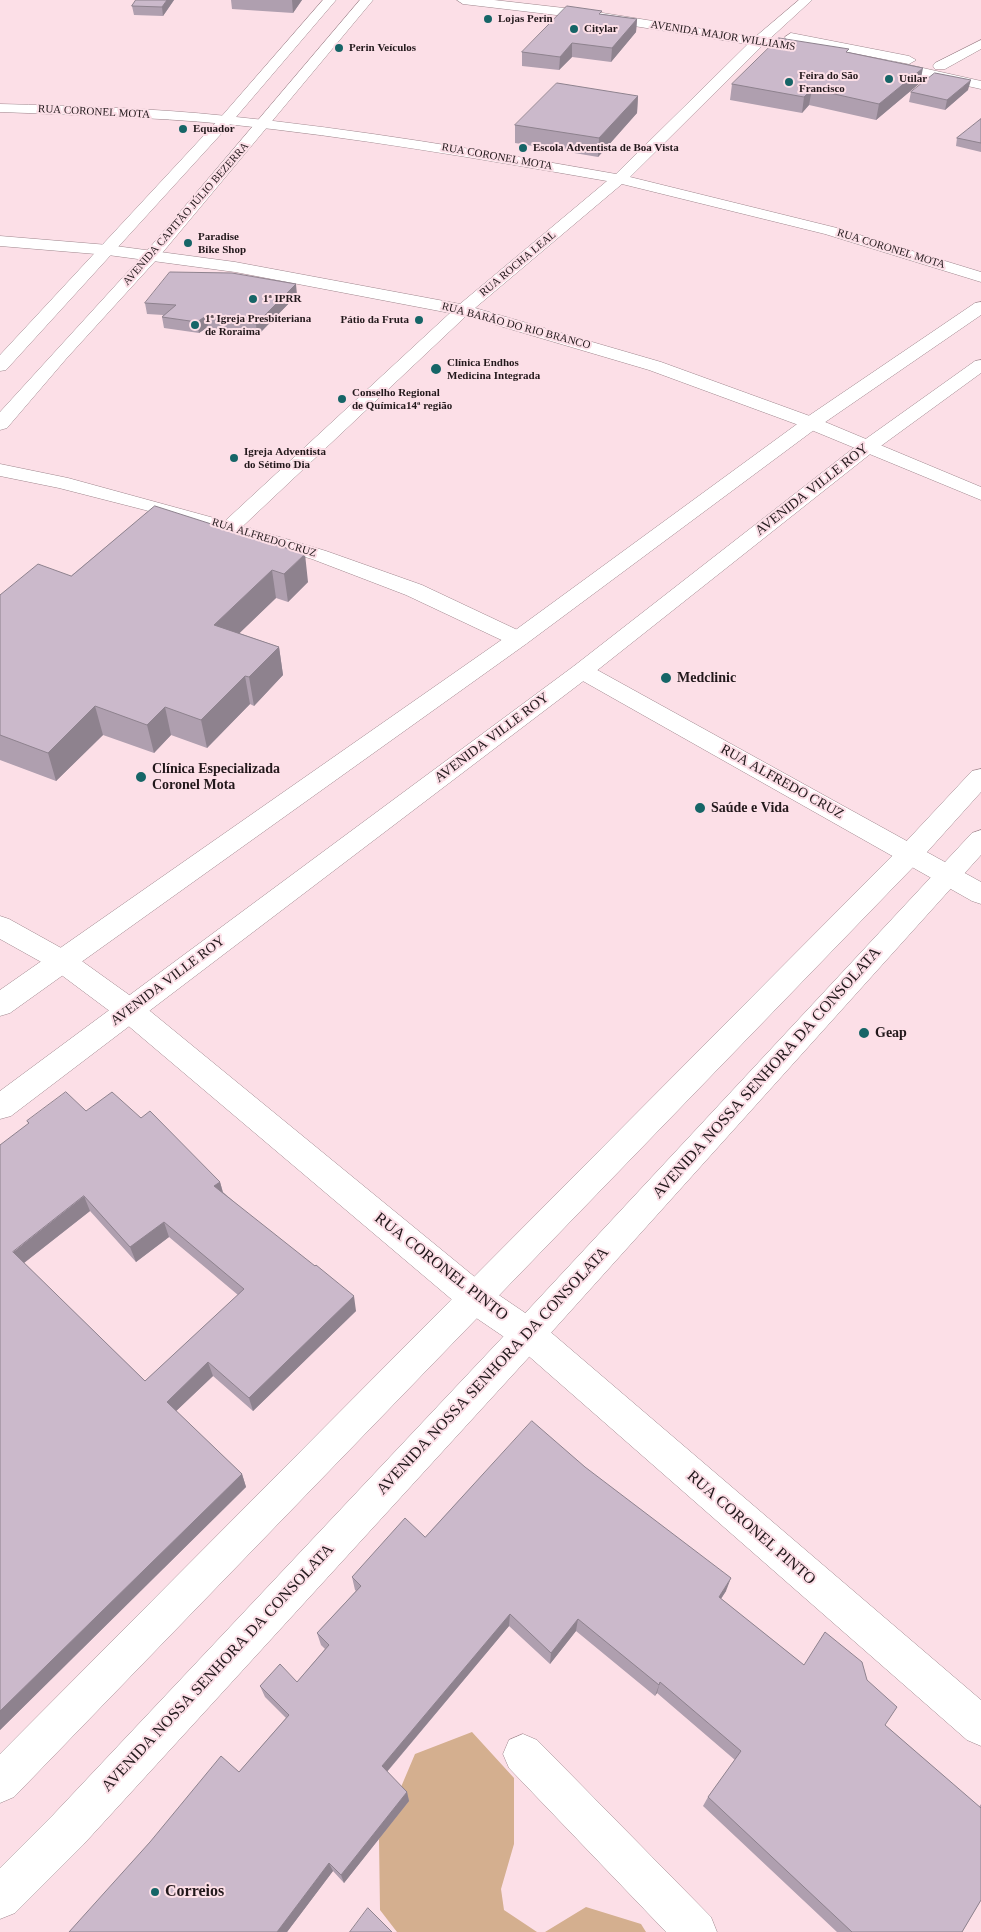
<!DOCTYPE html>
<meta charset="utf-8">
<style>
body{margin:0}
canvas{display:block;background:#fcdfe7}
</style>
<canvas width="981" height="1932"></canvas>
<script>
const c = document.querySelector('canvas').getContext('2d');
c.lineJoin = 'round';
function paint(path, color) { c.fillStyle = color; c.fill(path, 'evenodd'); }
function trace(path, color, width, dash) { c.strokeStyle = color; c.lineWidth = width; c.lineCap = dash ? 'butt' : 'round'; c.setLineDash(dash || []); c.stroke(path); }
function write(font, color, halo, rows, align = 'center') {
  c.font = font + ' "Times New Roman",serif'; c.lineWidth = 4; c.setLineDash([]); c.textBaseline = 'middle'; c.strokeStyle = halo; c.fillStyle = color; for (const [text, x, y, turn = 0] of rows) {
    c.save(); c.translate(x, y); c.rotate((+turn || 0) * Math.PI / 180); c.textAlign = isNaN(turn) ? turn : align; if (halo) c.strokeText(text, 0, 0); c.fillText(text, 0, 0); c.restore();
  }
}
const green = new Path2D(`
 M472 1732 514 1778V1844L501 1889 504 1910 537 1932H397L380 1910 379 1839 415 1754Z
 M586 1907 641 1924 646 1932H545Z`);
const minor = new Path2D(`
 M799 0H812L764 44 630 177 837 228 981 272V282L825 234 622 184 475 308 661 362 818 419 981 487V500L804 427 649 370 466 316 243 526 326 551 422 585 526 634 529 639 526 644 518 646 510 644 406 595 312 559 145 510 59 488 0 476V464L68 478 225 521 450 313 235 272 108 255 0 246V236L108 245 235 262 460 304 607 181C481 159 354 137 226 124 151 117 75 115 0 112V104C76 106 151 108 227 116 357 129 486 151 616 174L754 38Z
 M981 40V49L945 69H935L933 66 935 63Z
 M582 664 590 666 981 882V904L972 901 574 676 571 671 574 666Z
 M0 916 9 919 72 954 139 1002 487 1287 540 1323 981 1700V1746L967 1740 516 1345 463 1309 119 1018 52 968 0 939Z
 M523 1734 537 1740 711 1917 717 1932H666L509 1768 503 1754 509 1740Z`);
const major = new Path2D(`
 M323 0H336L231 123 6 370 0 371V355L221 117Z
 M360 0H373L158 258 66 359 7 428 0 430V412L146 252Z
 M457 0H494L590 11 810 46 816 50 810 54 590 19 463 4Z
 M791 33 909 56 916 60 909 64 786 40 785 37Z
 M887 60 981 81V89L882 67 880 64Z
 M981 302V315L818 427 526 644 10 1013 0 1016V990L510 634 804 419 975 303Z
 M981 360V373L874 451 590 676 11 1116 0 1119V1091L574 666 860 443 975 361Z
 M981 769V792L919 861 14 1797 0 1803V1754L901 847 972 771Z
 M981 830V855L540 1345 83 1845 15 1913 0 1919V1868L53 1815 516 1323 972 833Z`);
const wall = new Path2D(`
 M136 0H174L163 16 134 15 132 6Z
 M231 0H302L293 13 232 9Z
 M602 14 637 19 636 32 611 62 572 57 559 70 522 66V52Z
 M848 52 920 83 876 120 809 105 802 113 730 100 732 84Z
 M968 90 945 110 909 102 911 92Z
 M638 96 637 113 598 157 515 143V125Z
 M981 119V152L956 146 957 138Z
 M297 295 257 336 208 327 199 333 164 328 162 317 163 315 147 314 145 303Z
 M155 506 308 582 288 602 276 598 239 633 279 647 283 675 254 706 250 704 207 748 171 735 154 753 103 735 56 781 0 760V595L71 576Z
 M86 1111 141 1118 220 1182 223 1192 356 1311 253 1411 213 1376 176 1411 242 1474 246 1487 0 1730 28 1123 27 1121ZM90 1211 136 1262 169 1237 238 1295 145 1381 24 1263Z
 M425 1537 726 1591 721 1599 804 1665 867 1680 885 1725 979 1807 981 1804V1900L962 1932H837L703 1806 708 1797 735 1760 657 1693 655 1696 576 1631 550 1664 509 1626 387 1772 407 1792 409 1801 344 1883 333 1871 287 1932H69L239 1772 286 1718 265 1697 260 1686 297 1682 325 1649 321 1645 317 1633 356 1591 355 1590 352 1577Z`);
const shadedWall = new Path2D(`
 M167 0H174L163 16 162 7Z
 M292 0H302L293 13Z
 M637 19 636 32 611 62 612 48Z
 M572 43V57L559 70 560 57Z
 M923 68 920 83 876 120 879 104Z
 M971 80 968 90 945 110 947 100Z
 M812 89 809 105 802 113 804 97Z
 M638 96 637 113 598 157 599 138Z
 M296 284 297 295 257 336 256 324Z
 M206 316 208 327 199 333 197 322Z
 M305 554 308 582 288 602 284 574Z
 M272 570 276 598 219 653 214 625Z
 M279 647 283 675 254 706 249 677Z
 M245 676 250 704 207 748 201 720Z
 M95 706 103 735 56 781 48 753Z
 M165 707 171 735 154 753 147 725Z
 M220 1182 224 1197 214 1186Z
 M84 1196 90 1211 20 1266 13 1252Z
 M164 1222 169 1237 136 1262 130 1247Z
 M354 1296 356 1311 253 1411 249 1398Z
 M208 1362 213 1376 172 1415 167 1402Z
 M242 1474 246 1487 0 1730V1711Z
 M731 1578 726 1591 714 1609 719 1597Z
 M510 1614 509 1626 384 1775 382 1766Z
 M578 1619 576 1631 550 1664 551 1653Z
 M660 1682 657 1693 655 1696 659 1685Z
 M407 1792 409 1801 344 1883 341 1875Z
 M329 1863 333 1871 287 1932H277Z`);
const building = new Path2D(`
 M136 0H167L162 7 132 6Z
 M567 6 602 11 599 14 637 19 612 48 572 43 560 57 522 52Z
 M779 38 849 49 846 52 923 68 879 104 812 89 804 97 732 84Z
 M935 73 971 80 947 100 911 92Z
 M557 83 638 96 599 138 515 125Z
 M981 119V143L957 138Z
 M170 272 232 273 296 284 256 324 206 316 197 322 162 317 176 305 145 303Z
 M155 506 305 554 284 574 272 570 214 625 279 647 249 677 245 676 201 720 165 707 147 725 95 706 48 753 0 735V595L38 564 71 576Z
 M66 1092 86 1111 112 1092 141 1118 150 1111 220 1182 214 1186 315 1266 316 1265 354 1296 249 1398 208 1362 167 1402 242 1474 0 1711V1145L29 1123 27 1121ZM84 1196 130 1247 164 1222 244 1289 145 1381 13 1252Z
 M532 1421 585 1467 731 1578 719 1597 804 1665 825 1632 862 1662 867 1680 897 1707 885 1725 981 1808V1900L962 1932H852L708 1797 741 1751 660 1682 659 1685 578 1619 551 1653 510 1614 382 1766 407 1792 341 1875 329 1863 277 1932H69L150 1842 221 1756 239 1772 289 1715 260 1686 280 1664 297 1682 329 1645 317 1633 361 1586 352 1577 405 1518 425 1537Z
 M368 1908 392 1932H350Z`);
const markers = [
 [488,19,5,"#166567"],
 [574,29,5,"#166567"],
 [339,48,5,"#166567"],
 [889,79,5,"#166567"],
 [789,82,5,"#166567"],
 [183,129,5,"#166567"],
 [523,148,5,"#166567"],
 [188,243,5,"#166567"],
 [253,299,5,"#166567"],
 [419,320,5,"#166567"],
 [195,325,5,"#166567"],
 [436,369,6,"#166567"],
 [342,399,5,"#166567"],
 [234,458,5,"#166567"],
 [666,678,6,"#166567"],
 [141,777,6,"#166567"],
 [700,808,6,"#166567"],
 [864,1033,6,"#166567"],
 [155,1892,5,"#166567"]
];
const farPoinames = [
 ["Lojas Perin",498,19],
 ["Citylar",584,29],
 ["Perin Veículos",349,48],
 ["Feira do São",799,76],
 ["Francisco",799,89],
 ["Utilar",899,79],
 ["Equador",193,129],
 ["Escola Adventista de Boa Vista",533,148],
 ["Paradise",198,237],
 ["Bike Shop",198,250],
 ["1ª IPRR",263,299],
 ["1ª Igreja Presbiteriana",205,319],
 ["de Roraima",205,332],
 ["Pátio da Fruta",409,320,"right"],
 ["Clínica Endhos",447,363],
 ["Medicina Integrada",447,376],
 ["Conselho Regional",352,393],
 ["de Química14ª região",352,406],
 ["Igreja Adventista",244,452],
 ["do Sétimo Dia",244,465]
];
const farStreetnames = [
 ["AVENIDA MAJOR WILLIAMS",723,36,9],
 ["RUA CORONEL MOTA",94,112,3],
 ["RUA CORONEL MOTA",497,157,10],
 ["AVENIDA CAPITÃO JÚLIO BEZERRA",186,214,-49],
 ["RUA CORONEL MOTA",891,249,17],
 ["RUA ROCHA LEAL",518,264,-40],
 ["RUA BARÃO DO RIO BRANCO",516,326,15],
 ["RUA ALFREDO CRUZ",264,538,17]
];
const streetNames = [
 ["AVENIDA VILLE ROY",812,490,-38],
 ["AVENIDA VILLE ROY",492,738,-37],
 ["RUA ALFREDO CRUZ",782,782,29],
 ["AVENIDA VILLE ROY",168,981,-37]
];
const poiNames = [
 ["Medclinic",677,678],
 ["Clínica Especializada",152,769],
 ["Coronel Mota",152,785],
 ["Saúde e Vida",711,808],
 ["Geap",875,1033]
];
const nearStreetnames = [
 ["AVENIDA NOSSA SENHORA DA CONSOLATA",767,1073,-48],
 ["RUA CORONEL PINTO",441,1267,38],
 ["AVENIDA NOSSA SENHORA DA CONSOLATA",493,1371,-47],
 ["RUA CORONEL PINTO",751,1528,41],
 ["AVENIDA NOSSA SENHORA DA CONSOLATA",218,1668,-47]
];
const nearPoinames = [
 ["Correios",165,1892]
];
paint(green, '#d4af8f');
trace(minor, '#9f868d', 1);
trace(major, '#9f868d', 1);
paint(minor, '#fff');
paint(major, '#fff');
paint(wall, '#af9faf');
paint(shadedWall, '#8e828e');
paint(building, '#cbb9cb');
trace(building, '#8e828e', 1);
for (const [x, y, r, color] of markers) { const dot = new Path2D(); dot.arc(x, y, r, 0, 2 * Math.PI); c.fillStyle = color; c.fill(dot); trace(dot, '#fcdfe7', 2); }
write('bold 11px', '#22181b', '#fcdfe7', farPoinames, 'left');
write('11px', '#22181b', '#fcdfe7', farStreetnames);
write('14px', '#22181b', '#fcdfe7', streetNames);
write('bold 14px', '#22181b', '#fcdfe7', poiNames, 'left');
write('16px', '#22181b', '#fcdfe7', nearStreetnames);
write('bold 16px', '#22181b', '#fcdfe7', nearPoinames, 'left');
</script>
